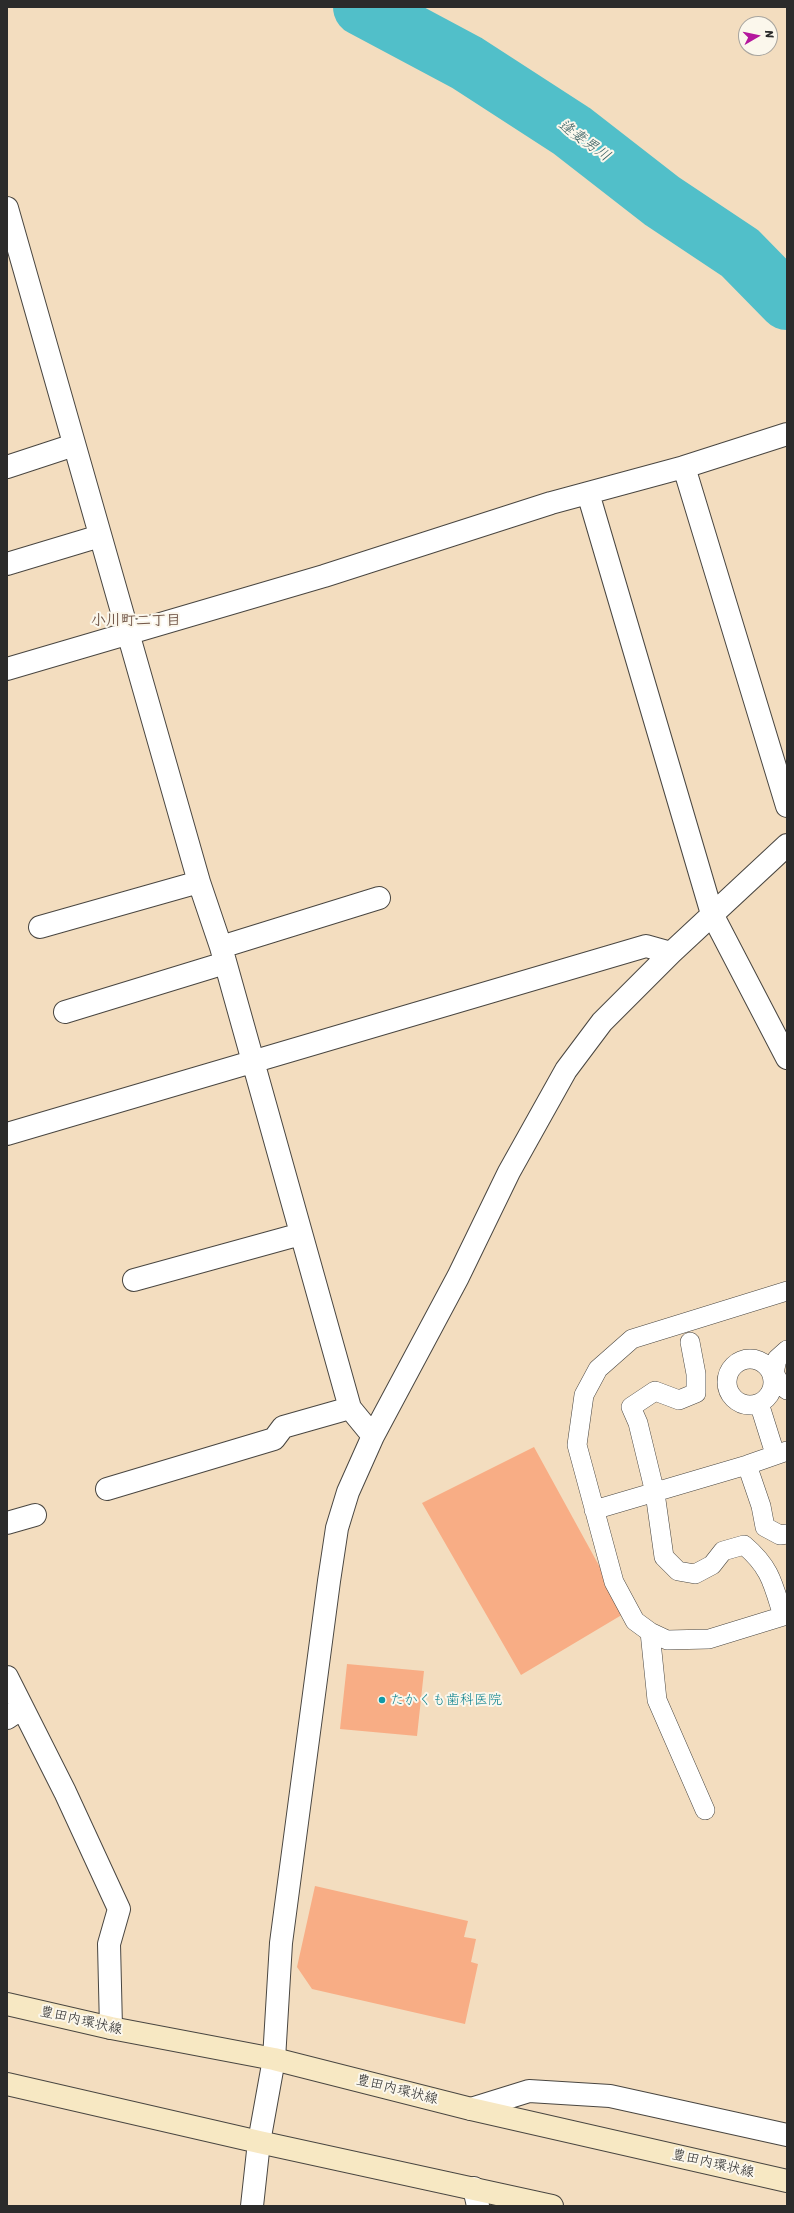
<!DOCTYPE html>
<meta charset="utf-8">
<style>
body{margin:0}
#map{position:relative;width:794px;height:2213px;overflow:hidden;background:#f3ddbf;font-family:Sriracha,sans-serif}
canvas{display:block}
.frame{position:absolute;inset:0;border:8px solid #2b2b2b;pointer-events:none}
.north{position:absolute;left:738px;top:16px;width:40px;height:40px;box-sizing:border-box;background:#fbf7ec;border:1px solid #a8a59f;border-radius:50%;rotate:81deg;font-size:11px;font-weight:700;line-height:16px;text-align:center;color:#2b2b2b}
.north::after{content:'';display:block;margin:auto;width:14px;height:18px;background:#b5179e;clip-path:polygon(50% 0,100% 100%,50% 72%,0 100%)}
</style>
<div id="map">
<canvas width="794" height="2213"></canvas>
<div class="frame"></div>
<div class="north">N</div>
</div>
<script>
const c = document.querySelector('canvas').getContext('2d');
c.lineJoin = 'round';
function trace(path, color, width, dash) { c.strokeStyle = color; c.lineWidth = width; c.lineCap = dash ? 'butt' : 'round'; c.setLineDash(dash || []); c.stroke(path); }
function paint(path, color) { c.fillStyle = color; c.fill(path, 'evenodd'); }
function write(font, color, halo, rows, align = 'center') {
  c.font = font + ' Sriracha,"Klee One",sans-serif'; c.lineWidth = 4; c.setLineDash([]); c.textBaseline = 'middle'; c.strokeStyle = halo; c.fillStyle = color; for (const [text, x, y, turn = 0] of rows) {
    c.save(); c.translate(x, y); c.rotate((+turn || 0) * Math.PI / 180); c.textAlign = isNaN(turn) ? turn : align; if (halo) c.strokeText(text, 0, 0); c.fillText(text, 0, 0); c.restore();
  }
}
const river = new Path2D(`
 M362 7 467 63 572 131 662 201 740 253 787 301`);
const building = new Path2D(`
 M534 1447 625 1613 521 1675 422 1503Z
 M347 1664 424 1671 417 1736 340 1729Z
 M315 1886 468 1921 464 1937 476 1939 471 1962 478 1964 465 2024 312 1989 297 1967Z`);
const lane = new Path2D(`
 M787 1291 632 1339 598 1369 584 1395 577 1445 614 1582 635 1621 650 1632 667 1640 709 1639 787 1615
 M690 1342 696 1374V1393L679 1400 655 1391 631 1407 638 1423 655 1493 664 1557 678 1571 695 1574 712 1565 723 1551 744 1545C771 1568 773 1584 783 1616
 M787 1350 777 1359 774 1373 781 1385 787 1390
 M727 1382a23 23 0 1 1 46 0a23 23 0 1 1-46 0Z
 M759 1403 775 1454
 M747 1465 761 1506 765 1527 780 1535 787 1534
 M594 1510 747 1465 787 1451
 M650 1632 657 1700 705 1810`);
const street = new Path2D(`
 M7 208 199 882 221 947 350 1408 373 1436
 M7 467 74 445
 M684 467 787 434
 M588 493 712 914 787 1058
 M7 564 100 536
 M7 669 324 576 551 503 684 467 787 806
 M40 927 199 882
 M221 947 379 898
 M65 1012 225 963
 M7 1134 646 946 671 953
 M134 1280 301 1234
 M107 1489 274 1439 283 1427 350 1408
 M7 1523 35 1515
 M7 1677 65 1792 119 1909 109 1944 111 2028
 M7 1718 22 1708
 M471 2109 529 2091 610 2096 787 2135
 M474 2188 478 2206
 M252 2206 259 2142 274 2059 281 1943 329 1581 337 1528 348 1492 373 1436 458 1277 509 1172 566 1070 602 1022 671 953 787 845`);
const secondary = new Path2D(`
 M7 2004 111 2028 274 2059 471 2109 787 2181
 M7 2084 259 2142 552 2206`);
const markers = [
 [382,1700,4,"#0f9aa8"]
];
const cultureNames = [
 ["たかくも歯科医院",390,1700]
];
const streetNames = [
 ["豊田内環状線",81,2021,13],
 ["豊田内環状線",397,2090,14],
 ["豊田内環状線",713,2164,13]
];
const waterNames = [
 ["逢妻男川",584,141,36]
];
const neighbourhoodNames = [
 ["小川町二丁目",136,621]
];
trace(river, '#51bfc9', 58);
paint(building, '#f8ad85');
trace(lane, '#494641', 20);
trace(street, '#494641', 24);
trace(secondary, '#494641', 24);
trace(lane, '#fff', 19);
trace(street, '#fff', 22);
trace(secondary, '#f7e8c3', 22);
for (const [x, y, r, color] of markers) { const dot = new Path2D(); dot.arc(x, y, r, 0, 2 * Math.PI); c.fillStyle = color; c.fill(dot); trace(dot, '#fbf7ec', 1.5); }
write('14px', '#0d838f', '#fbf7ec', cultureNames, 'left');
write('14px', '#2b2b2b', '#fbf7ec', streetNames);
write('italic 15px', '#385f62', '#fbf7ec', waterNames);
write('bold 15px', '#73584a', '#fbf7ec', neighbourhoodNames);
</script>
